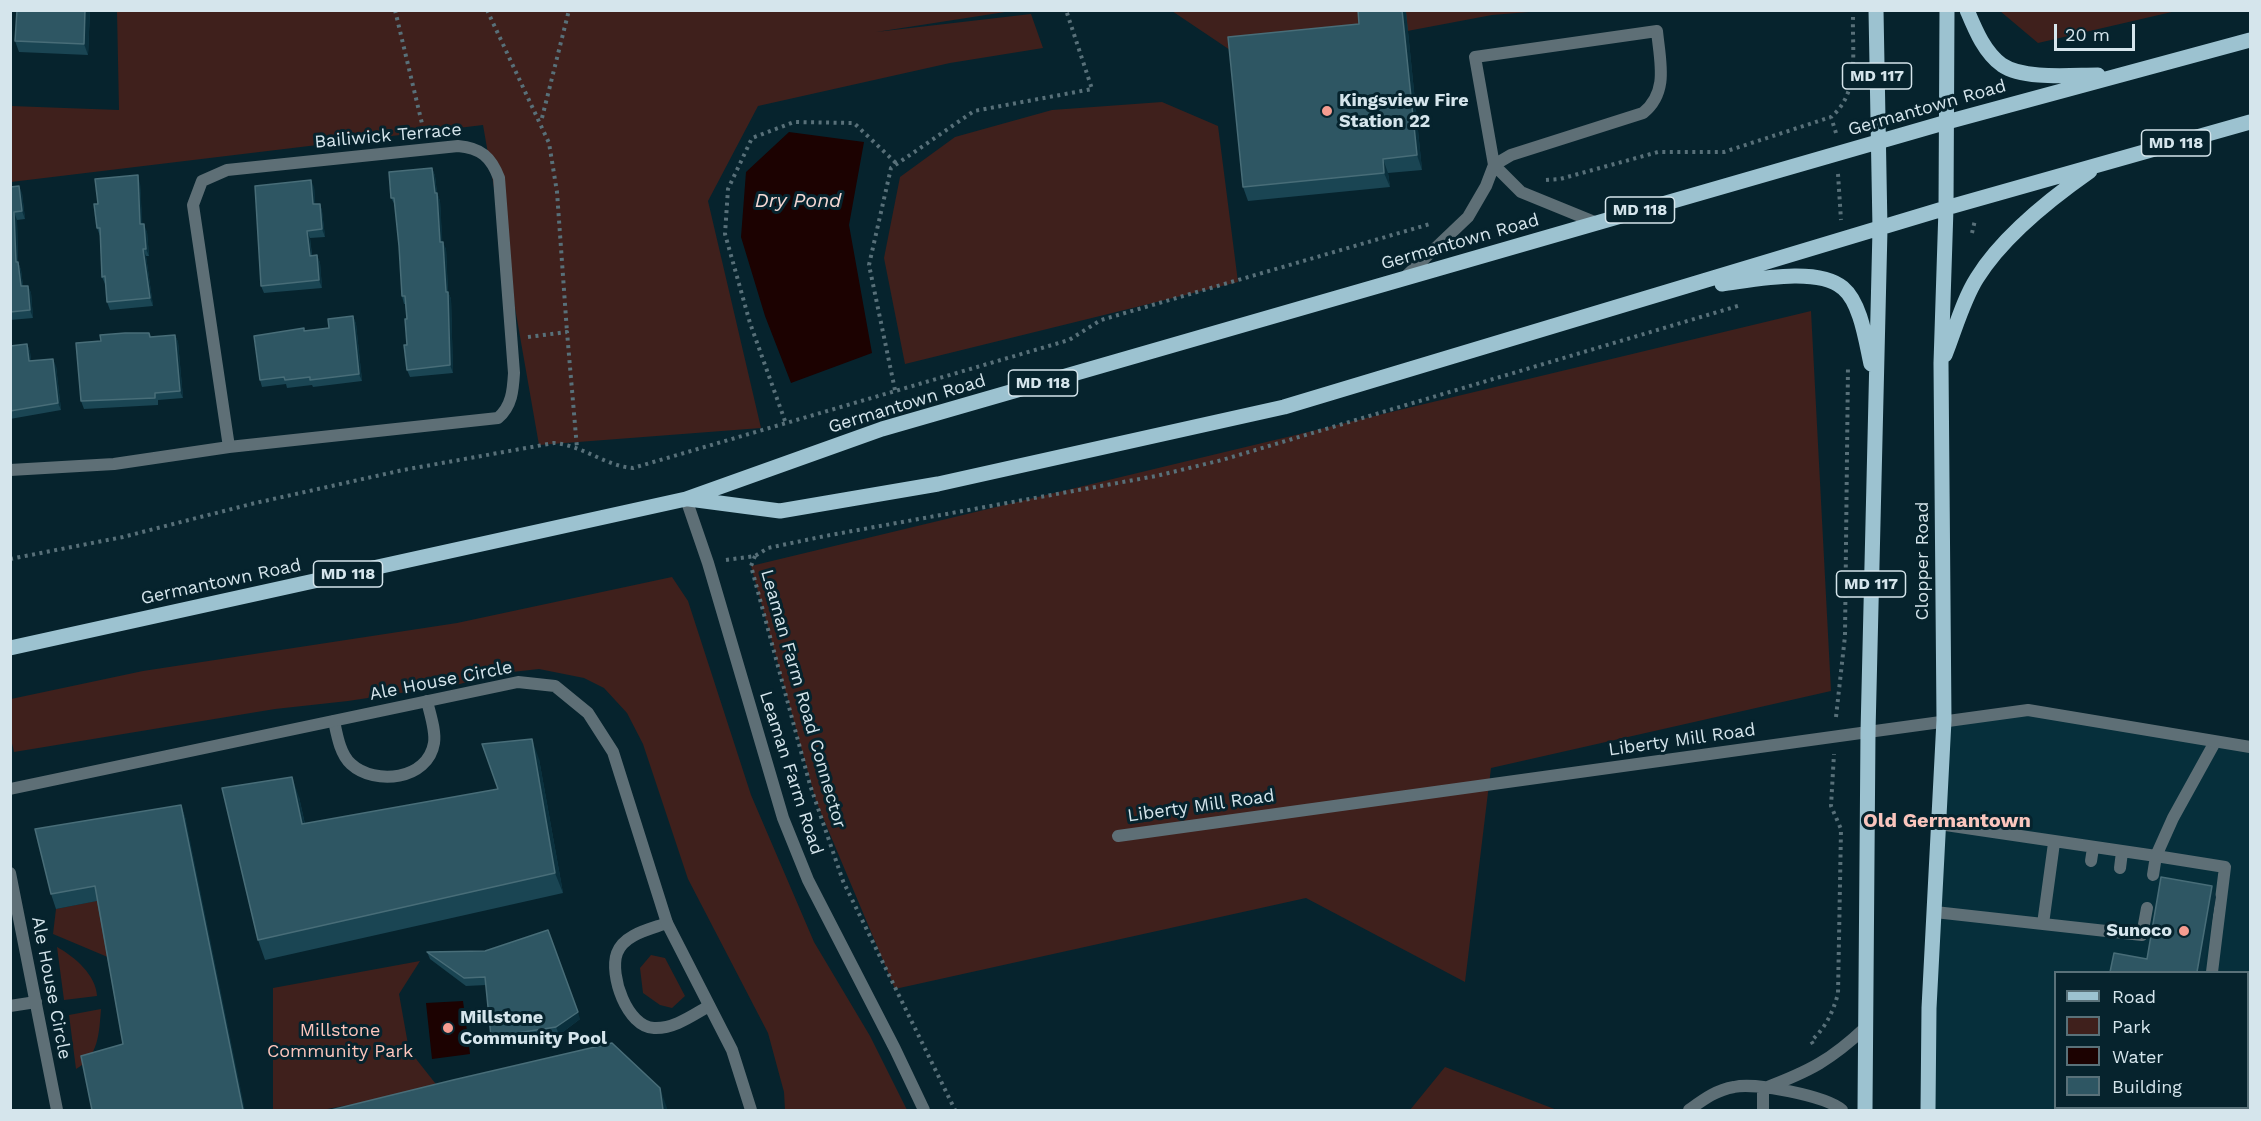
<!DOCTYPE html>
<style>
body{margin:0}
#map{position:relative;width:2261px;height:1121px;overflow:hidden;background:#06232d;font-family:"Work Sans",sans-serif}
canvas{display:block}
.frame{position:absolute;inset:0;border:12px solid #d5e5ec;pointer-events:none}
.legend{position:absolute;left:2054px;top:971px;width:195px;height:138px;box-sizing:border-box;background:#06232d;border:2px solid #597179;margin:0;padding:8px 10px;list-style:none;font-size:18px;color:#d5e5ec}
.legend li{display:flex;align-items:center;gap:12px;height:30px}
.legend b{width:30px;border:2px solid #597179}
.scale{position:absolute;left:2054px;top:24px;width:81px;height:27px;box-sizing:border-box;border:3px solid #d5e5ec;border-top:0;padding-left:8px;font-size:18px;line-height:21px;white-space:nowrap;color:#d5e5ec;-webkit-text-stroke:4px #06232d;paint-order:stroke}
</style>
<div id="map">
<canvas width="2261" height="1121"></canvas>
<div class="frame"></div>
<ul class="legend">
<li><b style="height:8px;background:#9cc2d0"></b>Road</li>
<li><b style="height:16px;background:#3f201c"></b>Park</li>
<li><b style="height:16px;background:#1c0201"></b>Water</li>
<li><b style="height:16px;background:#2e5663"></b>Building</li>
</ul>
<div class="scale">20 m</div>
</div>
<script>
const c = document.querySelector('canvas').getContext('2d');
c.lineJoin = 'round';
function paint(path, color) { c.fillStyle = color; c.fill(path, 'evenodd'); }
function trace(path, color, width, dash) { c.strokeStyle = color; c.lineWidth = width; c.lineCap = dash ? 'butt' : 'round'; c.setLineDash(dash || []); c.stroke(path); }
function write(font, color, halo, rows, align = 'center') {
  c.font = font + ' "Work Sans",sans-serif'; c.lineWidth = 6; c.setLineDash([]); c.textBaseline = 'middle'; c.strokeStyle = halo; c.fillStyle = color; for (const [text, x, y, turn = 0] of rows) {
    c.save(); c.translate(x, y); c.rotate((+turn || 0) * Math.PI / 180); c.textAlign = isNaN(turn) ? turn : align; if (halo) c.strokeText(text, 0, 0); c.fillText(text, 0, 0); c.restore();
  }
}
const built = new Path2D(`
 M2028 710 2250 747V1110H1928L1944 720ZM2056 972H2248V1108H2056Z`);
const green = new Path2D(`
 M1018 10 876 32 1031 14 1043 48 950 63 758 106 708 201 761 428 539 445 483 125 11 182V106L119 110 117 11Z
 M1172 11H1541L1492 15 1365 39 1233 52Z
 M2000 11V10L2176 11 2038 43Z
 M1162 102 1218 126 1238 282 905 364 884 258 900 177 955 137 1052 110Z
 M1811 311 1831 691 1491 768 1465 982 1306 898 895 989 816 801 751 566Z
 M672 577 688 601 751 795 814 942 870 1036 907 1110H785L784 1092 768 1033 688 879 643 744 627 713 604 688 584 678 539 669 494 674 460 684 348 701 275 709 14 752 11 739V699L143 671 457 623Z
 M100 900 110 958 53 934 56 909Z
 M57 947C75 957 96 975 97 996L64 1000Z
 M651 955 665 958 685 996 672 1008 660 1005 643 993 640 968Z
 M420 961 399 994 409 1050 439 1088 322 1110H273V988Z
 M101 1009C99 1033 99 1056 76 1069L69 1015Z
 M1445 1067 1557 1110H1410Z`);
const water = new Path2D(`
 M789 132 864 142 849 225 872 353 791 383 765 316 741 237 746 172Z
 M463 1001 470 1054 432 1059 426 1003Z`);
const path = new Path2D(`
 M395 10 424 132
 M487 10 549 143 557 192 567 332
 M542 118 569 10
 M1836 133 1831 117C1860 93 1852 52 1853 17
 M1838 174 1841 220
 M1546 180 1560 179 1658 152H1724L1831 117
 M1972 233 1975 220
 M528 337 567 332 577 448
 M895 390 869 265 891 168 974 111 1092 89 1066 10
 M785 421 750 323 725 234 728 189 752 138 794 122 854 123 897 164
 M755 556 751 566 810 785 843 881 955 1110
 M10 559 123 537 251 504 403 470 554 443C582 445 605 466 633 468L1069 340 1101 320 1430 224
 M726 560 755 556 768 548 825 536 1156 476 1222 460 1741 305
 M1836 717 1845 636 1848 365
 M2248 1042 2250 1046
 M1813 1044 1811 1041C1826 1027 1832 1014 1838 994L1841 829 1831 806 1834 754`);
const service = new Path2D(`
 M1494 165 1521 192 1597 223
 M1403 279 1468 217 1486 186 1494 165 1475 57 1657 31C1660 62 1669 92 1643 113L1511 155 1494 165
 M334 721C337 735 340 754 351 764 375 786 428 780 434 743 436 731 430 714 427 701
 M1939 824 2156 856 2173 818 2215 742
 M2091 861 2093 848
 M2120 868 2122 852
 M2153 875 2156 856 2225 867 2212 972
 M1935 912 2142 935 2147 908
 M667 923C651 929 624 934 617 953 609 975 627 1027 654 1028 674 1029 693 1015 709 1006
 M2043 924 2054 843
 M10 1006 36 1002
 M1765 1088C1810 1071 1831 1060 1866 1027
 M1689 1110C1703 1100 1716 1090 1734 1087 1755 1082 1826 1096 1842 1110
 M1763 1110V1088`);
const minor = new Path2D(`
 M10 470 114 464 229 447 498 418C512 406 513 390 514 373L499 178C491 157 481 148 458 146L227 170 202 181 193 205 229 447
 M10 789 518 682 555 686 588 713 613 752 667 923 732 1050 751 1110
 M1118 836 1868 732
 M10 873 57 1110`);
const tertiary = new Path2D(`
 M686 499 708 563 783 818 808 880 895 1049 924 1110
 M1868 732 2028 710 2250 747`);
const primary = new Path2D(`
 M1967 10C1975 29 1984 52 2002 65 2024 80 2072 75 2098 75
 M1722 284C1753 280 1818 266 1843 288 1861 303 1866 342 1871 364
 M1945 355C1955 330 1963 300 1977 278 2003 236 2050 199 2090 171
 M689 499 780 511 938 484 1284 407 1946 208 2250 122
 M10 648 686 499 882 429 1947 122 2250 40
 M1865 1110 1868 732 1880 229 1876 10
 M1928 1110 1929 1008 1944 720 1941 363 1946 208 1947 10`);
const wall = new Path2D(`
 M17 10H90L88 55 19 52 15 41Z
 M1406 12 1422 170 1388 173 1390 187 1248 201 1243 187 1359 24Z
 M432 168 435 176 437 193 440 201 442 242 446 249 448 292 451 299 453 373 410 377 407 370V319L405 304H404L402 296 399 246 395 205 391 198Z
 M140 183 142 224 147 232 149 256H146L153 306 110 310 107 302 106 284H105L102 277 100 236 97 228 98 204Z
 M10 187 22 193 25 219 17 220 18 262 21 270 23 286H28L31 293 33 318 10 320Z
 M314 187 315 204H320L322 211 325 237 310 238 312 255H317L320 263 322 288 264 293 261 286Z
 M353 316 356 324 362 381 313 387 312 385 287 388 286 384 262 387 260 380 305 331 329 328Z
 M149 333 151 337 175 335 178 342 183 398 158 400V405L84 409 81 401 101 341Z
 M27 344 30 352 31 361 56 366 61 410 10 419V346Z
 M539 759 563 893 265 960 258 940 299 797 305 824 498 789Z
 M181 805 186 820 123 1044 97 901 56 909 51 894Z
 M427 952 580 1019 559 1035 494 1044 491 1037 486 985 466 986 430 959Z`);
const shadedWall = new Path2D(`
 M85 10H90L88 55 84 44Z
 M1402 10H1405L1406 12 1422 170 1417 155Z
 M1383 159 1388 173 1390 187 1384 173Z
 M432 168 435 176 438 201 435 193Z
 M138 175 140 183 143 232 140 224Z
 M311 180 314 187 316 212 313 204Z
 M19 186 22 193 25 219 22 211Z
 M437 193 440 201 443 250 440 242Z
 M320 204 322 211 325 237 322 229Z
 M14 212 17 220 18 270 16 262Z
 M144 224 147 232 149 256 146 249Z
 M307 231 310 238 312 263 310 256Z
 M443 242 446 249 448 297V292L451 299 453 373 450 365Z
 M143 249 146 256 153 306 150 298Z
 M317 255 320 263 322 288 319 280Z
 M18 262 21 270 24 294 21 286Z
 M28 286 31 293 33 318 30 310Z
 M353 316 356 324 362 381 359 374Z
 M175 335 178 342 183 398 180 391Z
 M27 344 30 352 32 369 29 361Z
 M53 359 56 366 61 410 58 403Z
 M532 739 539 759 563 893 555 873Z
 M292 777 299 797 309 844 302 824Z
 M181 805 186 820 245 1110H243Z
 M2212 886 2216 897 2203 972H2197Z
 M578 1012 580 1019 559 1035 556 1027Z
 M660 1088 667 1108V1110H663Z`);
const building = new Path2D(`
 M17 10H85L84 44 15 41Z
 M1358 10H1402L1417 155 1383 159 1384 173 1243 187 1228 37 1359 24Z
 M432 168 435 193H437L440 242H443L446 292H448L450 365 407 370 404 345H407L405 319H407L405 296H402L399 246 394 198H391L389 172Z
 M138 175 140 224H144L146 249H143L150 298 107 302 105 276 102 277 100 228H97L94 204H98L95 179Z
 M311 180 313 204H320L322 229 307 231 310 256 317 255 319 280 261 286 255 186Z
 M19 186 22 211 14 212 16 262H18L21 286H28L30 310 10 312V187Z
 M353 316 359 374 310 380V377L285 380 284 377 260 380 254 336 304 328V331L329 328 328 319Z
 M125 333H149L150 337 175 335 180 391 155 393V398L81 401 76 343 101 341 100 335Z
 M27 344 29 361 53 359 58 403 10 411V346Z
 M532 739 555 873 258 940 222 788 292 777 302 824 498 789 482 744Z
 M181 805 243 1110H92L81 1056 123 1044 95 886 51 894 35 829Z
 M2161 877 2212 886 2197 972H2110L2114 953 2147 959Z
 M548 930 578 1012 556 1027 491 1037 485 977 464 978 427 952 485 951Z
 M612 1043 660 1088 663 1110H331L453 1080Z
 M2250 1076V1110H2092V1107H2247V1077Z`);
const markers = [
 [1327,111,6,"#f59c90"],
 [2184,931,6,"#f59c90"],
 [448,1028,6,"#f59c90"]
];
const shields = [
 [1877,76,69],
 [2176,143,69],
 [1640,210,69],
 [1043,383,69],
 [348,574,69],
 [1871,584,69]
];
const shieldNames = [
 ["MD 117",1877,76],
 ["MD 118",2176,143],
 ["MD 118",1640,210],
 ["MD 118",1043,383],
 ["MD 118",348,574],
 ["MD 117",1871,584]
];
const poiNames = [
 ["Kingsview Fire",1339,101],
 ["Station 22",1339,122],
 ["Sunoco",2172,931,"right"],
 ["Millstone",460,1018],
 ["Community Pool",460,1039]
];
const streetNames = [
 ["Germantown Road",1927,108,-16],
 ["Bailiwick Terrace",388,136,-5],
 ["Germantown Road",1460,242,-16],
 ["Germantown Road",907,404,-17],
 ["Clopper Road",1923,561,-90],
 ["Germantown Road",221,582,-12],
 ["Ale House Circle",441,681,-11],
 ["Leaman Farm Road Connector",803,699,74],
 ["Liberty Mill Road",1682,740,-8],
 ["Leaman Farm Road",791,773,72],
 ["Liberty Mill Road",1201,806,-8],
 ["Ale House Circle",51,988,79]
];
const parkNames = [
 ["Millstone",340,1031],
 ["Community Park",340,1052]
];
const waterNames = [
 ["Dry Pond",798,201]
];
const neighbourhoodNames = [
 ["Old Germantown",1947,821]
];
paint(built, '#062f3b');
paint(green, '#3f201c');
paint(water, '#1c0201');
trace(path, '#587079', 4, [3, 4.5]);
trace(service, '#5e6f76', 12);
trace(minor, '#5e6f76', 12);
trace(tertiary, '#5e6f76', 12);
trace(primary, '#9cc2d0', 15);
paint(wall, '#1a4553');
paint(shadedWall, '#0a303d');
paint(building, '#2e5663');
trace(building, '#486d78', 1.5);
for (const [x, y, r, color] of markers) { const dot = new Path2D(); dot.arc(x, y, r, 0, 2 * Math.PI); c.fillStyle = color; c.fill(dot); trace(dot, '#06232d', 2); }
for (const [x, y, w] of shields) { const box = new Path2D(); box.roundRect(x - w / 2, y - 13, w, 26, 4.5); c.fillStyle = '#06232d'; c.fill(box); trace(box, '#d5e5ec', 1.5); }
write('bold 16px', '#d5e5ec', null, shieldNames);
write('bold 18px', '#d5e5ec', '#06232d', poiNames, 'left');
write('18px', '#d5e5ec', '#06232d', streetNames);
write('18px', '#fec6bd', '#06232d', parkNames);
write('italic 20px', '#f5d8d4', '#06232d', waterNames);
write('bold 20px', '#f9c5bd', '#06232d', neighbourhoodNames);
</script>
